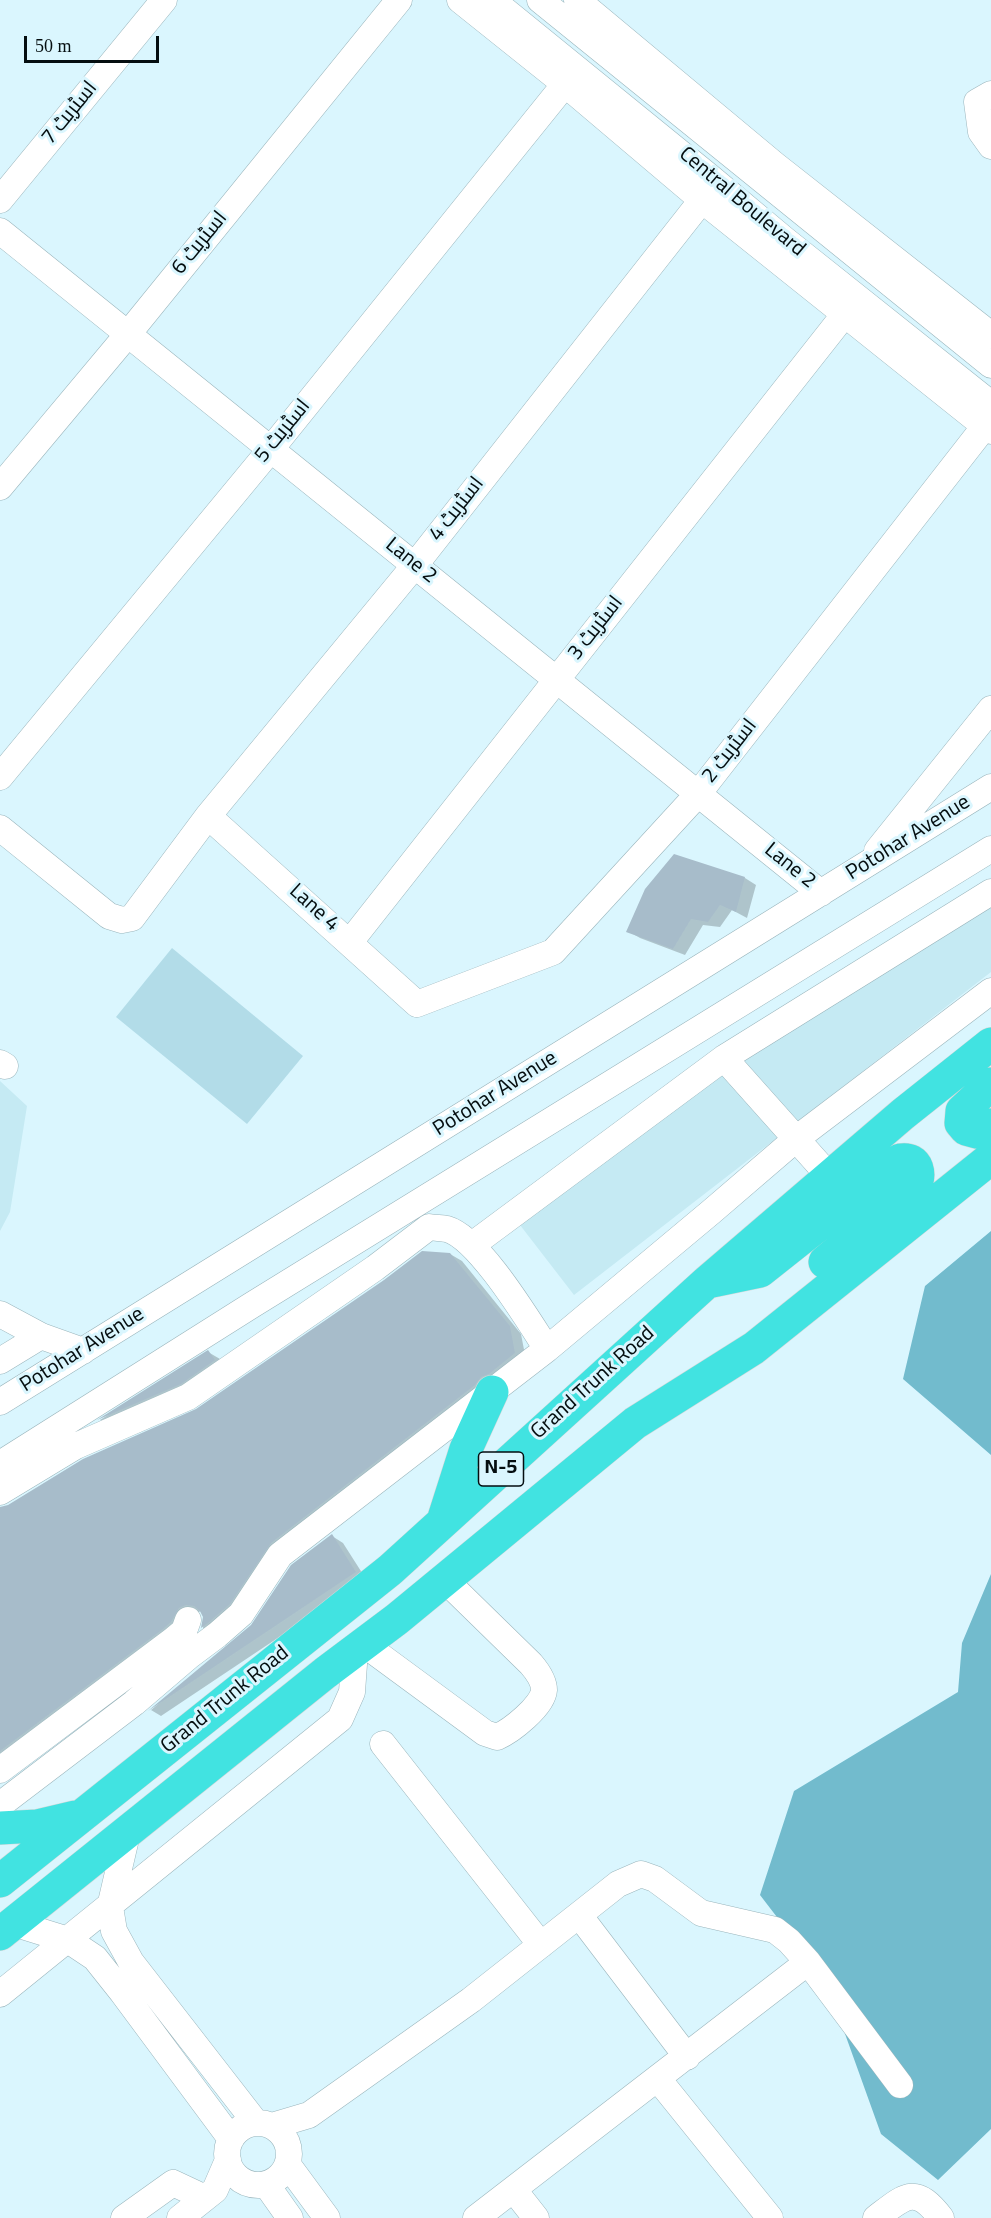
<!DOCTYPE html>
<meta charset="utf-8">
<style>
body{margin:0}
#map{position:relative;width:991px;height:2218px;overflow:hidden;background:#daf6fe;font-family:Georgia,serif}
canvas{display:block}
.scale{position:absolute;left:24px;top:36px;width:135px;height:27px;box-sizing:border-box;border:3px solid #050e10;border-top:0;padding-left:8px;font-size:18px;line-height:21px;white-space:nowrap;color:#050e10;-webkit-text-stroke:4px #daf6fe;paint-order:stroke}
</style>
<div id="map">
<canvas width="991" height="2218"></canvas>
<div class="scale">50 m</div>
</div>
<script>
const c = document.querySelector('canvas').getContext('2d');
c.lineJoin = 'round';
function paint(path, color) { c.fillStyle = color; c.fill(path, 'evenodd'); }
function trace(path, color, width, dash) { c.strokeStyle = color; c.lineWidth = width; c.lineCap = dash ? 'butt' : 'round'; c.setLineDash(dash || []); c.stroke(path); }
function write(font, color, halo, rows, align = 'center') {
  c.font = font + ' Georgia,Cairo,serif'; c.lineWidth = 6; c.setLineDash([]); c.textBaseline = 'middle'; c.strokeStyle = halo; c.fillStyle = color; for (const [text, x, y, turn = 0] of rows) {
    c.save(); c.translate(x, y); c.rotate((+turn || 0) * Math.PI / 180); c.textAlign = isNaN(turn) ? turn : align; if (halo) c.strokeText(text, 0, 0); c.fillText(text, 0, 0); c.restore();
  }
}
const built = new Path2D(`
 M991 880V972L574 1295 520 1225 628 1134Z
 M0 1081 27 1106 10 1212 0 1231Z`);
const green = new Path2D(`
 M172 948 303 1056 247 1124 116 1017Z`);
const forest = new Path2D(`
 M991 1231V1455L903 1379 925 1286Z
 M991 1574V2129L938 2180 881 2134 826 1981 760 1895 794 1791 958 1692 962 1643Z`);
const shadow = new Path2D(`
 M674 856 745 878 756 885 747 918 732 910 720 927 703 925 685 955 640 938 628 931Z
 M450 1254 462 1261 521 1334 526 1360 282 1549 214 1634 203 1628 204 1617 202 1611 191 1614 0 1768V1508L8 1506 195 1412Z
 M208 1352 220 1359 226 1367 110 1426 100 1420Z
 M332 1536 343 1543 366 1579 161 1716 151 1710 252 1626Z`);
const building = new Path2D(`
 M674 854 745 877 736 912 720 905 708 922 691 919 673 949 626 932 645 889Z
 M422 1251 450 1253 510 1326 515 1353 489 1374 481 1377 475 1385 271 1543 230 1604 208 1623 201 1628 203 1617 200 1611 194 1606 186 1605 179 1608 171 1622 163 1629 0 1751V1507L8 1505 83 1459 196 1409 384 1280Z
 M208 1350 215 1360 181 1384 97 1420Z
 M332 1534 356 1572 148 1711 251 1625 291 1565Z`);
const minor = new Path2D(`
 M460 0 565 84 702 200 991 431
 M492 0 711 178 785 240 991 404
 M540 0 991 365
 M577 0 775 165 991 335
 M991 94 977 102 981 132 991 146
 M0 200 164 0
 M0 231 821 893
 M0 487 128 334 399 0
 M0 777 271 449 565 84
 M208 816 417 1004 553 952 698 794 985 426
 M0 828 109 916 122 920 132 918 208 816 415 565 702 200
 M877 851 991 709
 M350 942 844 315
 M724 1058 831 1178
 M0 1063 5 1066
 M472 1245 724 1058 991 892
 M0 1314 41 1336 83 1351
 M0 1361 41 1336
 M0 1402 991 787
 M0 1464 252 1305 991 849
 M0 1492 76 1446 188 1397 375 1268 429 1227C435 1228 442 1228 447 1229 479 1238 528 1320 547 1349
 M364 1644 485 1733 497 1737C511 1731 543 1706 544 1690 544 1680 537 1671 531 1664L444 1579
 M383 1744 541 1945
 M0 1770 172 1641 184 1631 188 1620
 M0 1805 134 1703 189 1656 217 1635 241 1614 280 1555 547 1349 711 1212 796 1139 991 991
 M128 1830 110 1907 114 1931 131 1962 256 2123
 M579 1915 687 2057
 M13 1923 68 1940 95 1958 122 1992 231 2139
 M0 1994 340 1719 352 1692 355 1650
 M658 2079 770 2218
 M227 2154a31 31 0 1 1 62 0a31 31 0 1 1-62 0Z
 M272 2126 309 2115 471 2000 618 1884 641 1874 655 1879 701 1913 775 1930 789 1941 808 1962 900 2085
 M288 2165 327 2218
 M266 2184 290 2218
 M514 2190 536 2218
 M124 2218 173 2183 205 2198
 M180 2218 215 2190 228 2160
 M476 2218 808 1962
 M876 2218C905 2196 915 2184 941 2218`);
const highway = new Path2D(`
 M991 1084 962 1111 961 1123 966 1129 977 1132 991 1125
 M712 1281 760 1271 900 1160C919 1157 921 1175 914 1189L825 1262
 M443 1521 466 1449 492 1392
 M0 1828 37 1826 75 1817
 M0 1881 390 1570 707 1282 903 1114 991 1044
 M0 1934 325 1673 397 1619 635 1423 754 1348 991 1158`);
const shields = [
 [501,1469,45]
];
const shieldNames = [
 ["N-5",501,1469]
];
const streetNames = [
 ["اسٹریٹ 7",71,114,-51],
 ["Central Boulevard",741,203,40],
 ["اسٹریٹ 6",201,244,-51],
 ["اسٹریٹ 5",284,432,-51],
 ["اسٹریٹ 4",458,510,-52],
 ["Lane 2",410,562,39],
 ["اسٹریٹ 3",597,629,-52],
 ["اسٹریٹ 2",731,752,-52],
 ["Potohar Avenue",909,839,-32],
 ["Lane 2",789,867,39],
 ["Lane 4",313,909,42],
 ["Potohar Avenue",496,1095,-32],
 ["Potohar Avenue",83,1351,-32],
 ["Grand Trunk Road",594,1384,-42],
 ["Grand Trunk Road",226,1701,-39]
];
paint(built, '#c5eaf3');
paint(green, '#b2dce8');
paint(forest, '#72bbcd');
paint(shadow, '#0003');
paint(building, '#a7bcca');
trace(minor, '#9ab5bc', 27);
trace(highway, '#d7d8d9', 34);
trace(minor, '#fff', 26);
trace(highway, '#41e3e1', 33);
for (const [x, y, w] of shields) { const box = new Path2D(); box.roundRect(x - w / 2, y - 17, w, 34, 4.5); c.fillStyle = '#daf6fe'; c.fill(box); trace(box, '#050e10', 1.5); }
write('bold 20px', '#050e10', null, shieldNames);
write('21px', '#050e10', '#daf6fe', streetNames);
</script>
